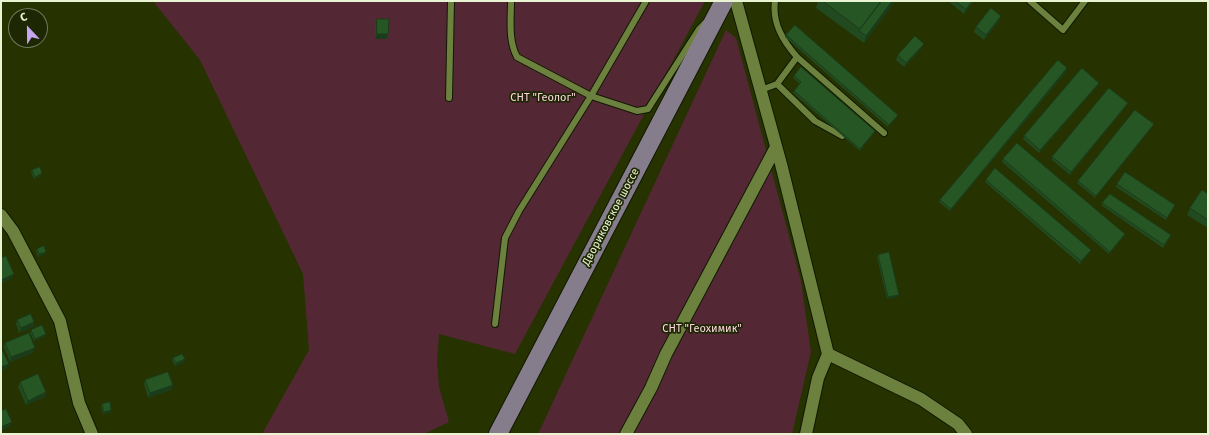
<!DOCTYPE html>
<meta charset="utf-8">
<style>
body{margin:0}
#map{position:relative;width:1209px;height:435px;overflow:hidden;background:#263200;font-family:"Fira Sans",sans-serif}
canvas{display:block}
.frame{position:absolute;inset:0;border:2px solid #e9f5d2;pointer-events:none}
.north{position:absolute;left:8px;top:8px;width:40px;height:40px;box-sizing:border-box;background:#1e2704;border:1px solid #6f7956;border-radius:50%;rotate:338deg;font-size:11px;font-weight:700;line-height:16px;text-align:center;color:#e9f5d2}
.north::after{content:'';display:block;margin:auto;width:14px;height:18px;background:#c5a6f1;clip-path:polygon(50% 0,100% 100%,50% 72%,0 100%)}
</style>
<div id="map">
<canvas width="1209" height="435"></canvas>
<div class="frame"></div>
<div class="north">С</div>
</div>
<script>
const c = document.querySelector('canvas').getContext('2d');
c.lineJoin = 'round';
function paint(path, color) { c.fillStyle = color; c.fill(path, 'evenodd'); }
function trace(path, color, width, dash) { c.strokeStyle = color; c.lineWidth = width; c.lineCap = dash ? 'butt' : 'round'; c.setLineDash(dash || []); c.stroke(path); }
function write(font, color, halo, rows, align = 'center') {
  c.font = font + ' "Fira Sans",sans-serif'; c.lineWidth = 3.5; c.setLineDash([]); c.textBaseline = 'middle'; c.strokeStyle = halo; c.fillStyle = color; for (const [text, x, y, turn = 0] of rows) {
    c.save(); c.translate(x, y); c.rotate((+turn || 0) * Math.PI / 180); c.textAlign = isNaN(turn) ? turn : align; if (halo) c.strokeText(text, 0, 0); c.fillText(text, 0, 0); c.restore();
  }
}
const green = new Path2D(`
 M153 1H705L515 354 439 334 437 362 439 387 449 422 424 434H262L309 350 303 274 200 60Z
 M726 30 736 38 801 281 811 352 792 434H538Z`);
const service = new Path2D(`
 M511 1C511 20 508 40 517 57L591 96 637 111 648 109 699 29 705 23
 M775 1C772 23 783 41 797 57L884 133
 M1030 1 1063 30 1085 1
 M777 84 797 57
 M761 90 777 84 815 121 842 136
 M449 98 451 1
 M495 324 505 238 519 211 591 96 646 1`);
const minor = new Path2D(`
 M736 1 781 164 828 354 921 399 958 424 966 434
 M1 215 13 231 60 321 79 403 92 434
 M626 434 651 388 666 354 776 147
 M806 434 818 378 828 354`);
const primary = new Path2D(`
 M498 434 724 1`);
const wall = new Path2D(`
 M818 1H895L864 43 816 8Z
 M948 1H973L971 5 964 14Z
 M377 19 387 39H375V23Z
 M999 21 984 40 974 32 976 27Z
 M786 35 897 117 888 127 785 37Z
 M922 48 904 67 896 60 898 55Z
 M1067 71 950 211 939 202 940 200Z
 M794 76 875 131 874 133 860 151 793 93 794 91 800 84 793 78Z
 M1098 85 1039 153 1023 139 1024 136Z
 M1127 105 1070 175 1052 160V157Z
 M1154 124 1153 126 1095 198 1077 183 1078 181Z
 M1003 159 1124 236 1109 254 1002 162Z
 M32 170 41 176 34 179 31 173Z
 M986 180 1090 252 1080 264 985 182Z
 M1117 184 1174 207 1166 220 1116 187Z
 M1208 194V228L1187 215 1190 208Z
 M1102 203 1171 235 1170 237 1163 248 1101 205Z
 M37 249 46 252 45 254 38 257 36 251Z
 M878 255 898 297 887 299 877 257Z
 M17 320 34 322 33 327 19 333 16 324Z
 M31 330 46 334 45 336 34 341 30 333Z
 M5 343 33 353 10 362 4 347Z
 M173 358 185 359 184 362 175 366 172 360Z
 M145 380 173 385 171 390 148 398 144 384Z
 M20 382 45 397 26 405 18 387Z
 M102 404 111 410V412L103 414 101 406Z`);
const shadedWall = new Path2D(`
 M892 1H895L864 43 866 36Z
 M973 1 971 5 964 14 966 9Z
 M1001 16 999 21 984 40 986 35Z
 M377 34H388L387 39H375Z
 M924 44 922 48 904 67 906 63Z
 M1067 68V71L950 211 951 209Z
 M1099 83 1098 85 1039 153 1040 150Z
 M1128 103 1127 105 1070 175 1071 172Z
 M898 115 897 117 888 127 889 125Z
 M1154 124 1153 126 1095 198 1096 196Z
 M875 131 874 133 860 151V149Z
 M42 173 41 176 34 179 35 177Z
 M1125 234 1124 236 1109 254 1110 252Z
 M1091 250 1090 252 1080 264 1081 261Z
 M46 252 45 254 38 257 39 254Z
 M14 274 12 278 1 284V280Z
 M899 295 898 297 887 299 888 297Z
 M34 322 33 327 19 333 21 328Z
 M46 334 45 336 34 341 35 339Z
 M35 348 33 353 10 362 11 357Z
 M185 359 184 362 175 366 176 363Z
 M9 364 7 368 1 371V367Z
 M173 385 171 390 148 398 150 393Z
 M46 392 45 397 26 405 28 401Z
 M111 410V412L103 414 104 412Z
 M12 422 10 426 1 431V427Z`);
const building = new Path2D(`
 M823 1H881L860 29Z
 M882 1H892L866 36 859 31Z
 M955 1H972L966 9Z
 M991 8 1001 16 986 35 976 27Z
 M377 19H389L388 34H377Z
 M795 25 898 115 889 125 786 35Z
 M915 36 924 44 906 63 898 55Z
 M1058 60 1067 68 951 209 940 200Z
 M801 67 875 131 860 149 794 91 801 82 794 76Z
 M1082 68 1099 83 1040 150 1024 136Z
 M1109 88 1128 103 1071 172 1052 157Z
 M1135 110 1154 124 1096 196 1078 181Z
 M1017 143 1125 234 1110 252 1003 159Z
 M40 167 42 173 35 177 32 170Z
 M995 168 1091 250 1081 261 986 180Z
 M1125 172 1175 205 1167 218 1117 184Z
 M1202 190 1208 194V220L1190 208Z
 M1110 194 1171 235 1164 245 1102 203Z
 M44 246 46 252 39 254 37 249Z
 M889 252 899 295 888 297 878 255Z
 M6 256 14 274 1 280V258Z
 M31 314 34 322 21 328 17 320Z
 M42 325 46 334 35 339 31 330Z
 M29 333 35 348 11 357 5 343Z
 M1 348 9 364 1 367Z
 M182 354 185 359 176 363 173 358Z
 M168 372 173 385 150 393 145 380Z
 M38 374 46 392 28 401 20 382Z
 M110 402 111 410 104 412 102 404Z
 M6 409 12 422 1 427V411Z`);
const parkNames = [
 ["СНТ \"Геолог\"",543,98],
 ["СНТ \"Геохимик\"",702,329]
];
const streetNames = [
 ["Двориковское шоссе",611,217,-62]
];
paint(green, '#532834');
trace(service, '#101900', 8);
trace(minor, '#101900', 14);
trace(primary, '#101900', 20);
trace(service, '#6d813f', 6);
trace(minor, '#6d813f', 12);
trace(primary, '#867d8c', 18);
paint(wall, '#224a20');
paint(shadedWall, '#1b3c1a');
paint(building, '#275625');
trace(building, '#1b3c1a', 1);
write('11px', '#fad4dc', '#1e2704', parkNames);
write('11px', '#e9f5d2', '#1e2704', streetNames);
</script>
